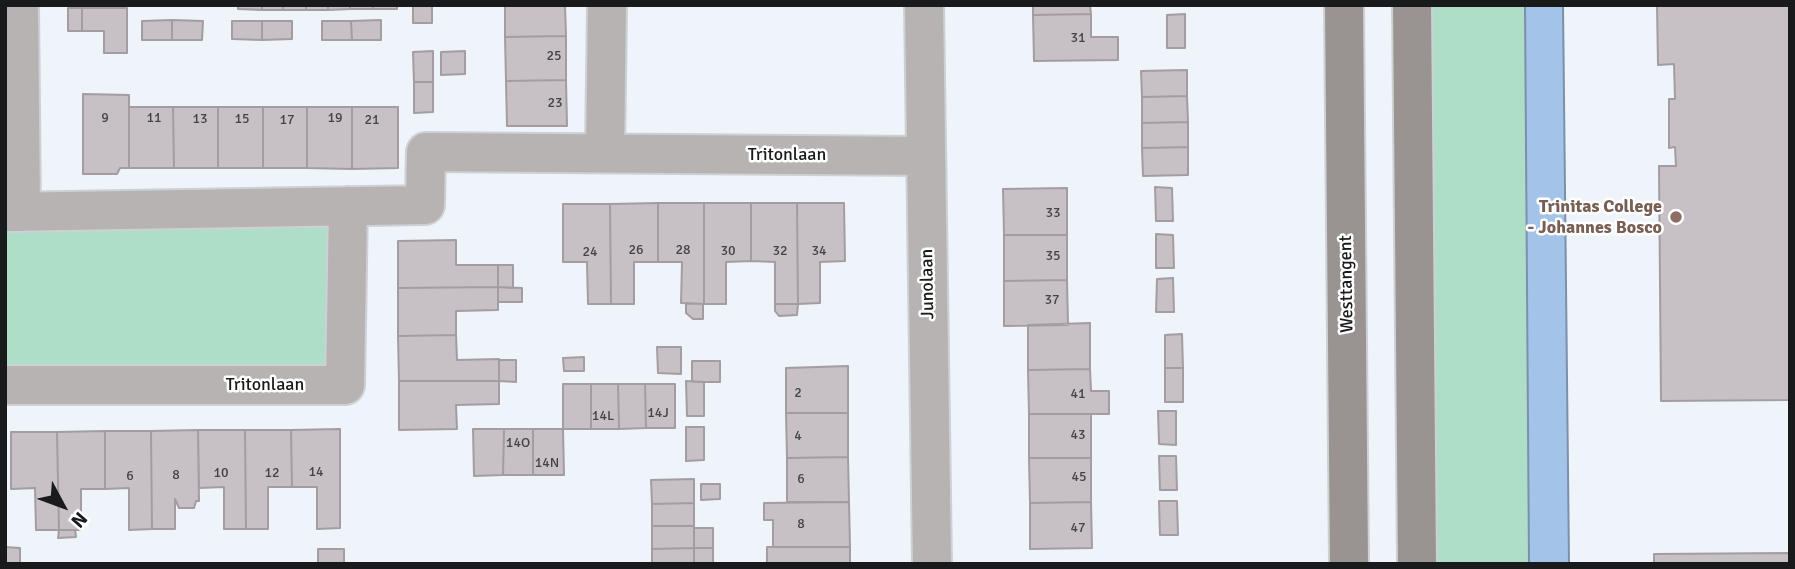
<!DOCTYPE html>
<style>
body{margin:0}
#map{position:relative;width:1795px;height:569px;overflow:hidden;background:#eff4fa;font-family:Signika,sans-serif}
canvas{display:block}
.frame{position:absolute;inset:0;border:7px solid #181a1c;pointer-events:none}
.north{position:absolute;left:28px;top:471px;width:70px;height:70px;-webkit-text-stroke:5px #fff;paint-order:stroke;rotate:131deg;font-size:19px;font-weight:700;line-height:28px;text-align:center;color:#181a1c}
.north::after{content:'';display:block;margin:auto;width:24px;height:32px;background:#181a1c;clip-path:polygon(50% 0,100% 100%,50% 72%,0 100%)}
</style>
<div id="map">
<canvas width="1795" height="569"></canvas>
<div class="frame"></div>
<div class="north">N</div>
</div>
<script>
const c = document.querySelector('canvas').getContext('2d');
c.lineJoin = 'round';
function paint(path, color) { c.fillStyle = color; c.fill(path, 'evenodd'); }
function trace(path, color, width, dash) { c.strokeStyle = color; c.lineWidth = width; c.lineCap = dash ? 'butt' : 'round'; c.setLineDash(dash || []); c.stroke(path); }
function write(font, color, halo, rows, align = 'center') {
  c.font = font + ' Signika,sans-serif'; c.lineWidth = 5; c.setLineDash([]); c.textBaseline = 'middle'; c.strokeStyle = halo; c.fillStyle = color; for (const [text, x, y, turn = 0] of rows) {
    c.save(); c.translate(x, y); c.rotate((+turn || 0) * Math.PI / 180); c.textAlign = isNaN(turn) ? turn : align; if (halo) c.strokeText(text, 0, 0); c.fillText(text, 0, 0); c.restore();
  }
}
const green = new Path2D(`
 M1425 5H1525L1529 564H1429Z
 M346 217 348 382 5 384V226Z`);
const water = new Path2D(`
 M1525 5H1563L1569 564H1529Z`);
const building = new Path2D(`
 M238 5H262V10L238 9Z
 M262 5H283V10H262Z
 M283 5H306V10H283Z
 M306 5H328V10H306Z
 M328 5H350V9L328 10Z
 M350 5H373V9H350Z
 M373 5H397V9H373Z
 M413 5H432V23H413Z
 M505 5H565L566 36 505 37Z
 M1033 5H1090L1091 14 1033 15Z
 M1657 5H1790V400L1661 401 1659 166H1676L1675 147 1669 148V99H1675L1674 64 1658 65Z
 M68 8H82V31H68Z
 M82 8H127V53H104V31H82Z
 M1091 14V37H1118V60L1034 61 1033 15Z
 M1185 14V48H1167V15Z
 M172 20 203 21 202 40H172Z
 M172 20V40H142V21Z
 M381 20V40H352L351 21Z
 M232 21H262V40L232 39Z
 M262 21H292V39L262 40Z
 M322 21H351L352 40H322Z
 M566 36V80L506 81 505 37Z
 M433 51V82H414L413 52Z
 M465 51V74L441 75V52Z
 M1187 70V96L1142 97 1141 71Z
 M566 80 567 126H507L506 81Z
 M414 82H433V112L414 113Z
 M83 94 129 95V168H120L117 174H83Z
 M1187 96 1188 122 1142 123V97Z
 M129 107H173L174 168H129Z
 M173 107H218V168H174Z
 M218 107H263V168H218Z
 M263 107H307V168H263Z
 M307 107H352V169L307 168Z
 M352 107H398V168L352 169Z
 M1188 122V147L1142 148V123Z
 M1188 147V175L1143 176 1142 148Z
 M1155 187 1172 188 1173 221H1156Z
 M1067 188V235H1004L1003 189Z
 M658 203V262H634V304H611L610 204Z
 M658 203H704V304L681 303 682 262H658Z
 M704 203H751V261L726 262V304H704Z
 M751 203H797L798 304H775V262L751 261Z
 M797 203H844L845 261 820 262V303L798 304Z
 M563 204H610L611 304H588L587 262H563Z
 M1156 234 1173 235 1174 268H1156Z
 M1004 235H1067V280L1004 281Z
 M456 240V265H498V287L398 288V241Z
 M498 265H513V288L498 287Z
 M1173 278 1174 312H1156L1157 279Z
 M1067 280 1068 325 1004 326V281Z
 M498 287V310L456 311V335L398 336V288Z
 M498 287 522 288V302H498Z
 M686 303 703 304V319H693L686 313Z
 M775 304H798L797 315 779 316 775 311Z
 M1090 323V369L1028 370V325Z
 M1182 334 1183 368H1165V335Z
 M456 335 457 360 499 359V381H399L398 336Z
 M657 347H681V374L658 373Z
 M584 357V371H564L563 358Z
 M499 360H516V382L499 381Z
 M692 361H720V382H692Z
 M848 366V413H786V368Z
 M1165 368H1183V402H1165Z
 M1090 369 1091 391H1109V414H1029L1028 370Z
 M399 381H499V404L456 405 457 429 399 430Z
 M686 381 704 382V416H687Z
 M563 384H591V429H563Z
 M591 384H618L619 429H591Z
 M618 384H645L646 428 619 429Z
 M645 384H675V428H646Z
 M1158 411H1176V445L1159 444Z
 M786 413H848V457L787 458Z
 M1029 414H1091V458H1029Z
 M686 427H704V460L686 461Z
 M340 429V528L317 529V487H292L291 430Z
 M473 429H504L503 475 474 476Z
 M504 429H533V475H503Z
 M533 429H563L564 475H533Z
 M198 430 199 501H196L194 508H179L175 499V529H152L151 431Z
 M198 430H245L246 529H224V487L199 488Z
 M245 430H291L292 487H268V529H246Z
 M105 431H151L152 529 129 530V488L105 489Z
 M105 431V489H81V530H59L57 432Z
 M11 432H57L59 530H36L35 488 11 489Z
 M1159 456H1176L1177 490H1160Z
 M848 457 849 502H787V458Z
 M1029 458H1091V502L1030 503Z
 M694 479V503L652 504 651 480Z
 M701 484H720V499L701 500Z
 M1159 501H1177L1178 535H1160Z
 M849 502 850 547H773V520H764V503Z
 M1091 502 1092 548 1030 549V503Z
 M694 503V526H652V504Z
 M652 526H694V548L652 549Z
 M694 528H713V548H694Z
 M59 530H75L76 537 58 538Z
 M5 547 20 548V564H5Z
 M767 547H850V564H767Z
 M694 548V564H652V549Z
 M694 548H713V564H694Z
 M318 549H344V564H318Z
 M1790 553V564H1654V554Z`);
const street = new Path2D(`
 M19 5 21 212
 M924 5 932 564
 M605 153 607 5
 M5 212 425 205 426 152 926 156
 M5 385H345L348 206`);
const secondary = new Path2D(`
 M1344 5 1349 564
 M1412 5 1417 564`);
const markers = [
 [1676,217,7,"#8d6e63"]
];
const numberNames = [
 ["31",1078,38],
 ["25",554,56],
 ["23",555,103],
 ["9",105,118],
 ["11",154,118],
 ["19",335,118],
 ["13",200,119],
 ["15",242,119],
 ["17",287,120],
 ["21",372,120],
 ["33",1053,213],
 ["26",636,250],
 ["28",683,250],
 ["30",728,251],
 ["32",780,251],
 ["34",819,251],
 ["24",590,252],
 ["35",1053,256],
 ["37",1052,300],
 ["2",798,393],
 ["41",1078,394],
 ["14J",658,413],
 ["14L",603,416],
 ["43",1078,435],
 ["4",798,436],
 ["14O",518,443],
 ["14N",547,463],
 ["14",316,472],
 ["10",221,473],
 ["12",272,473],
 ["8",176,475],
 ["6",130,476],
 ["45",1079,477],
 ["6",801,479],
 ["8",801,524],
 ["47",1078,528]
];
const streetNames = [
 ["Tritonlaan",787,155],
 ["Junolaan",928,284,-91],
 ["Westtangent",1347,284,-91],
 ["Tritonlaan",265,385]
];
const educationNames = [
 ["Trinitas College",1662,207],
 ["- Johannes Bosco",1662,228]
];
paint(green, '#aedec7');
paint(water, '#a4c3e8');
trace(water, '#7a90ab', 2);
paint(building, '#c7c0c5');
trace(building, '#a39da1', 2);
trace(street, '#cdd1d6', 42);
trace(secondary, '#cdd1d6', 42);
trace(street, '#b7b3b2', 38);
trace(secondary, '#999492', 38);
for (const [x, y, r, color] of markers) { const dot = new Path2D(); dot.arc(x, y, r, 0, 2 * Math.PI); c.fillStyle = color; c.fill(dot); trace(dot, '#fff', 2.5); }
write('14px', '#444446', null, numberNames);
write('18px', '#181a1c', '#fff', streetNames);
write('bold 18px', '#785e54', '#fff', educationNames, 'right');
</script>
